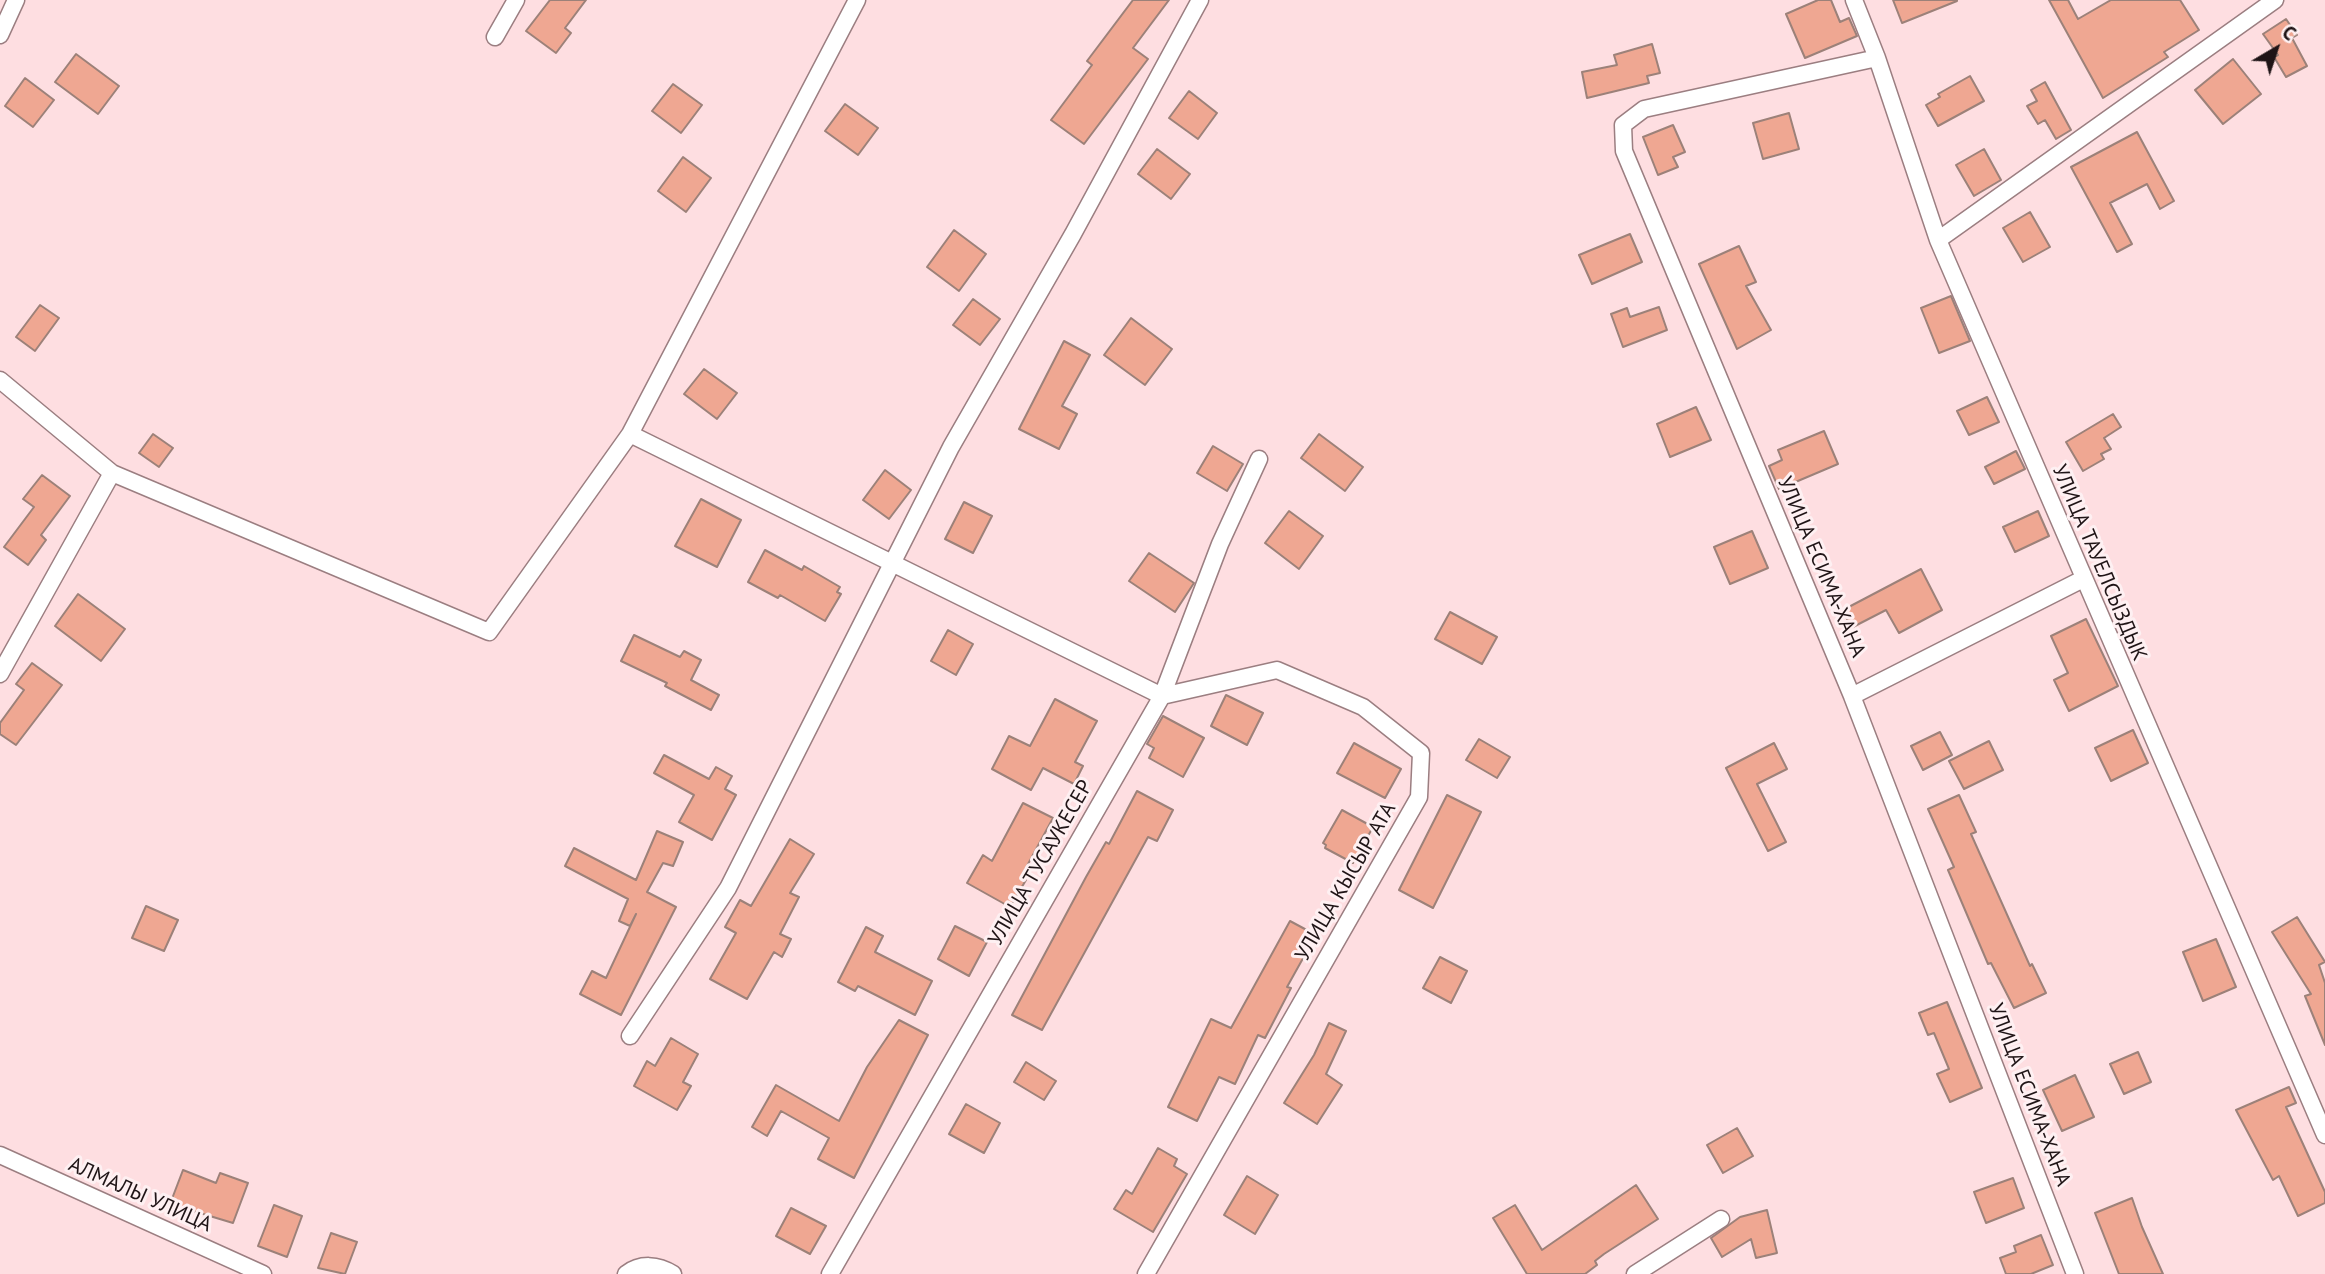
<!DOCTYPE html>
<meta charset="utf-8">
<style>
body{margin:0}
#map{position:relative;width:2325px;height:1274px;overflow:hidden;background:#fedee1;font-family:"PT Sans",sans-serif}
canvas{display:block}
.north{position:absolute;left:2241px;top:14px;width:70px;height:70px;-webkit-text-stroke:5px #fef0f2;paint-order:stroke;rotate:39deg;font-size:19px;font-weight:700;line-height:28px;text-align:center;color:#1f1416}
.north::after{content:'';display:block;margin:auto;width:24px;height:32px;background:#1f1416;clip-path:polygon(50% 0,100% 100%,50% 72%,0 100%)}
</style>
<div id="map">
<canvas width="2325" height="1274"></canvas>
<div class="north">С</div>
</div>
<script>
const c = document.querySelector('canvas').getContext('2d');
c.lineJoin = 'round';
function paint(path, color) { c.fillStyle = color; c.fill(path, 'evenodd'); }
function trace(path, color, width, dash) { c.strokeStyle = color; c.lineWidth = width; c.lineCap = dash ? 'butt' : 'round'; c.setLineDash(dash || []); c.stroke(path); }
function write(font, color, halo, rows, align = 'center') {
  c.font = font + ' "PT Sans",sans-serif'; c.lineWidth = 6; c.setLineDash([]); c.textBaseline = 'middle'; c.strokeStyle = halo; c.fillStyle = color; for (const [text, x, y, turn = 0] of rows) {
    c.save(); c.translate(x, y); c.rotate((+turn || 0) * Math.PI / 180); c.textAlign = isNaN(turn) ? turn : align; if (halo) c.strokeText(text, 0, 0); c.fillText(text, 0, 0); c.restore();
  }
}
const building = new Path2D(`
 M550 0H586L565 28 571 33 556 53 526 31Z
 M1133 0H1169L1133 48 1148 59 1084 144 1051 120 1092 65 1087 61Z
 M1818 0H1831L1840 22 1849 18 1857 36 1805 58 1786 14Z
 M1893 0H1957V1L1902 23Z
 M2049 0H2068L2078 19 2111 0H2180L2199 30 2164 52 2168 57 2103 98Z
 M2286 19 2297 35 2292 38 2307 66 2286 77 2274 57 2278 55 2263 34Z
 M1652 44 1660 73 1647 76 1649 83 1587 98 1582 72 1617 65 1614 55Z
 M76 54 119 86 98 114 55 82Z
 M2233 59 2261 94 2223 124 2195 90Z
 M1970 76 1984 101 1938 126 1926 105 1940 97 1938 94Z
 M25 78 54 100 33 127 5 106Z
 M2045 82 2071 130 2056 139 2045 120 2038 124 2027 106 2037 101 2031 90Z
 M673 84 702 105 681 133 652 111Z
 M1189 91 1217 113 1198 139 1169 118Z
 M845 104 878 128 858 155 825 131Z
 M1789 113 1799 149 1763 159 1753 123Z
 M1673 125 1685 152 1673 157 1678 167 1658 175 1643 137Z
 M2137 132 2174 201 2160 209 2147 184 2110 203 2132 244 2117 252 2071 167Z
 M1157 149 1190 174 1171 199 1138 174Z
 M1984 149 2001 180 1974 196 1956 165Z
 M683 157 711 178 686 212 658 191Z
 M2030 212 2050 247 2023 262 2003 228Z
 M954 230 986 254 959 291 927 267Z
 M1630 234 1642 262 1592 284 1579 255Z
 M1739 246 1756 282 1746 286 1771 330 1737 349 1699 264Z
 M1951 296 1970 341 1939 353 1921 308Z
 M973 299 1000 319 980 345 953 325Z
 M40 305 59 318 35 351 16 337Z
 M1659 307 1667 330 1623 347 1611 314 1627 308 1630 317Z
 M1131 318 1172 349 1145 385 1104 355Z
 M1064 341 1090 355 1062 406 1077 414 1059 449 1019 429Z
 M704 369 737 393 717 419 684 394Z
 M1987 397 1999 422 1969 435 1957 411Z
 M1696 407 1711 440 1670 457 1657 424Z
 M2113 414 2121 427 2104 438 2111 449 2101 454 2104 459 2083 471 2066 442Z
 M1824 431 1838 464 1779 489 1769 466 1782 460 1778 450Z
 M153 434 173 448 159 467 139 453Z
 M1319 434 1363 467 1345 491 1301 458Z
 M1213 446 1243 464 1227 491 1197 473Z
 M2016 451 2025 469 1994 484 1985 467Z
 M885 470 911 490 889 519 863 500Z
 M42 475 70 496 41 535 46 540 28 565 4 547 34 507 23 499Z
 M701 499 741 520 717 567 675 546Z
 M964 502 992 516 973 553 945 539Z
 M1289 511 1323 536 1299 569 1265 543Z
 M2038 511 2049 536 2015 552 2003 527Z
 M1752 531 1768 568 1730 584 1714 547Z
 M765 550 802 570 804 566 840 587 837 592 841 594 825 621 780 595 778 598 748 582Z
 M1149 553 1194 583 1175 612 1129 581Z
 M1921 569 1942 610 1899 633 1886 610 1851 628 1843 610Z
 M78 594 125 629 101 661 55 626Z
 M1450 612 1497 637 1482 664 1435 639Z
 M2086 619 2118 686 2069 711 2054 680 2068 673 2051 636Z
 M948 630 973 644 956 675 931 661Z
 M634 635 680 657 684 651 701 660 691 680 719 695 711 710 665 686 667 683 621 661Z
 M32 663 62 685 16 745 0 734V723L24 690 16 684Z
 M1226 695 1263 713 1247 745 1211 726Z
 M1055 699 1097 721 1075 762 1083 766 1074 784 1043 768 1031 790 992 769 1009 736 1030 746Z
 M1163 716 1204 738 1183 777 1149 758 1154 748 1147 744Z
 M2133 730 2148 763 2111 781 2095 748Z
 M1940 732 1952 755 1923 770 1911 746Z
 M1479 739 1510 757 1497 778 1466 760Z
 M1989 741 2003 770 1964 789 1949 761Z
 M1354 743 1401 769 1385 798 1337 773Z
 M1774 743 1787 769 1757 784 1786 842 1768 851 1726 768Z
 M664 755 709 779 716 767 732 776 725 789 736 795 712 840 679 822 694 795 654 773Z
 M1137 791 1173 810 1157 841 1148 837 1042 1030 1012 1015 1086 877 1106 842 1109 844Z
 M1447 795 1481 812 1433 908 1399 890Z
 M1959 795 1976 832 1971 834 2030 966 2032 964 2046 993 2014 1008 1991 963 1988 964 1948 870 1954 867 1928 809Z
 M1023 803 1053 818 1021 877 1026 880 1010 907 967 883 983 855 992 861Z
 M1342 810 1373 827 1353 863 1325 848 1326 845 1323 843Z
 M657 831 683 842 673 866 663 863 647 892 676 907 621 1015 580 994 592 971 606 978 636 914 630 926 619 921 628 899 565 866 574 848 636 880Z
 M790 839 814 854 790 893 799 897 780 934 791 939 782 957 774 952 747 999 710 979 736 933 725 927 740 900 751 906Z
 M146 906 178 920 164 951 132 938Z
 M2297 917 2325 962 2319 965 2325 983V1045L2305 996 2311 994 2272 932Z
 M1290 921 1316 935 1287 987 1291 988 1265 1038 1258 1035 1235 1084 1219 1077 1197 1121 1168 1107 1211 1019 1231 1028Z
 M955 926 987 942 969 976 938 959Z
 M866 927 883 936 875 952 932 981 915 1015 858 986 855 991 838 982Z
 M2216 939 2236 987 2203 1001 2183 952Z
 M1440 957 1467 971 1451 1003 1423 988Z
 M1947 1002 1982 1088 1950 1102 1937 1074 1949 1069 1934 1033 1928 1035 1919 1013Z
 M899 1020 928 1035 854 1178 818 1159 829 1138 781 1111 767 1136 752 1127 776 1085 839 1121 867 1067Z
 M1329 1023 1346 1031 1326 1074 1342 1085 1317 1124 1284 1103 1314 1055Z
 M671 1038 698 1054 683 1082 691 1086 677 1110 634 1086 647 1061 655 1066Z
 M2138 1052 2151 1082 2124 1094 2110 1064Z
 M1026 1062 1056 1081 1044 1100 1014 1082Z
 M2075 1075 2094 1117 2062 1131 2043 1090Z
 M2289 1087 2296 1103 2286 1107 2325 1192V1203L2298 1216 2279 1176 2273 1180 2236 1110Z
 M966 1104 1000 1123 984 1153 949 1134Z
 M1737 1128 1753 1156 1723 1173 1707 1145Z
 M1158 1148 1177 1159 1174 1166 1187 1174 1153 1232 1114 1209 1126 1190 1132 1194Z
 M183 1170 216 1183 220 1173 248 1183 233 1223 170 1204Z
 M1247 1176 1278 1195 1255 1234 1224 1215Z
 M2013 1178 2024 1208 1986 1223 1974 1192Z
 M1636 1185 1658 1219 1604 1254 1595 1261 1597 1265 1585 1274H1527L1493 1218 1515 1205 1542 1250Z
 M2132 1198 2142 1227 2163 1274H2119L2095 1213Z
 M274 1205 302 1216 287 1257 258 1246Z
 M791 1208 826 1226 810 1254 776 1236Z
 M1767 1210 1777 1253 1756 1258 1751 1239 1722 1257 1711 1238 1740 1217Z
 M331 1233 357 1242 345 1274 318 1268Z
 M2041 1235 2053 1265 2031 1274H2006L2000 1258 2016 1252 2014 1246Z`);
const street = new Path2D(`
 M1854 0 1877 58 1938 240 2325 1135
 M0 35 16 0
 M495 37 516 0
 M1877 58 1644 109 1623 125 1624 151 1852 696 2075 1274
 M1938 240 2275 0
 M0 380 112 473 489 632 630 434 1162 696 1277 670 1363 707 1421 753 1419 797 1146 1274
 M630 434 857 0
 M0 674 112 473
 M1852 696 2083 579
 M630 1036 728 888 951 447 1073 234 1200 0
 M0 1155 263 1274
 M626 1274C640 1263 658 1264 673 1274
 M830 1274 1162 696 1220 544 1259 459
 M1635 1274 1721 1219`);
const streetNames = [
 ["УЛИЦА ТАУЕЛСЫЗДЫК",2099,563,67],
 ["УЛИЦА ЕСИМА-ХАНА",1821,567,67],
 ["УЛИЦА ТУСАУКЕСЕР",1041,863,-60],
 ["УЛИЦА КЫСЫР АТА",1346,882,-60],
 ["УЛИЦА ЕСИМА-ХАНА",2029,1095,69],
 ["АЛМАЛЫ УЛИЦА",140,1195,24]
];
paint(building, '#efa792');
trace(building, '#9c8179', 2);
trace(street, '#9b7e81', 19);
trace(street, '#fff', 16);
write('21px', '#1f1416', '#fef0f2', streetNames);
</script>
